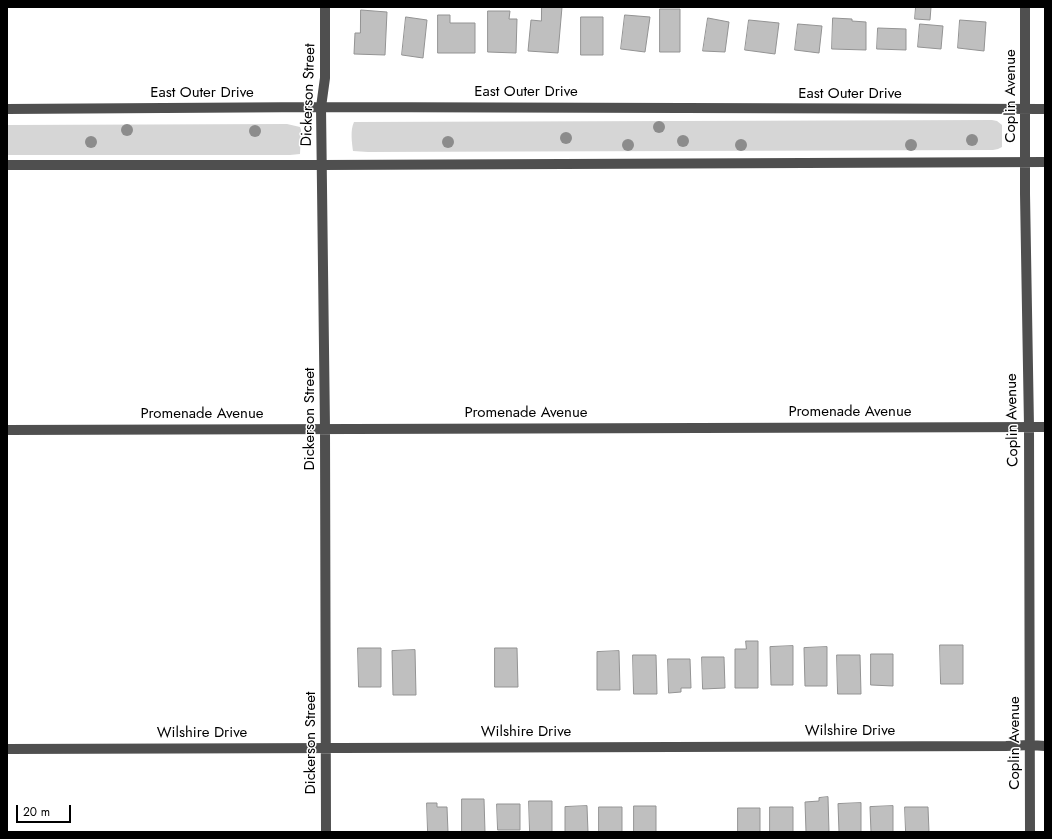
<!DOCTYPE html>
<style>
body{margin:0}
#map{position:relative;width:1052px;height:839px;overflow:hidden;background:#fff;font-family:Jost,sans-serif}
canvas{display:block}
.frame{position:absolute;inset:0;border:8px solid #000;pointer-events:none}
.scale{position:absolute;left:16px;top:805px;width:55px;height:18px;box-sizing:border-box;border:2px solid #000;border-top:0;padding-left:5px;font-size:12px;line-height:14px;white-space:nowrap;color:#000;-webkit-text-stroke:3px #fff;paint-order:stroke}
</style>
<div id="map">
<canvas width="1052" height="839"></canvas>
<div class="frame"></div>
<div class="scale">20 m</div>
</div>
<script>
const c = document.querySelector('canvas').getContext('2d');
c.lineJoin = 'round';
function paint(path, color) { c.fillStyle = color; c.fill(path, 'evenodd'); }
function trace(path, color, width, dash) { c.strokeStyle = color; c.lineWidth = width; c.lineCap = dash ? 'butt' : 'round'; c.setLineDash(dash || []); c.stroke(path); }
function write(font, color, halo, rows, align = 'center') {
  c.font = font + ' Jost,sans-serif'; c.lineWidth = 3; c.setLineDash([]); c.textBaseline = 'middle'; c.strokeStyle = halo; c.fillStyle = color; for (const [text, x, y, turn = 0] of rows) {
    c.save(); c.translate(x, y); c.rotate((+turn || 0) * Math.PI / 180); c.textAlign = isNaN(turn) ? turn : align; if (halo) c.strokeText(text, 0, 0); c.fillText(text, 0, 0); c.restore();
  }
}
const green = new Path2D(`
 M992 120 997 121 1002 125V147L998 149 993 150 368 152 353 151C352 143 350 130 354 122Z
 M287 124 300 127 301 130 300 154 290 155H7V125Z`);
const building = new Path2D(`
 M542 7H562L558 53 528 51 531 20 541 21Z
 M916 7H931L930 20 915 19Z
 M660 9H680V52H660Z
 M361 10 387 12 385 55 354 54 355 33H360Z
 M488 11H510L509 19H517L516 53 488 52Z
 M438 15H450V23H475V53H438Z
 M625 15 650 17 645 52 621 49Z
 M406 17 427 20 423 58 402 55Z
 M581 17H603V55H581Z
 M708 18 729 22 725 52 703 51Z
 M833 18 852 19V21L866 22V50L832 49Z
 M749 20 779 23 775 54 745 50Z
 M960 20 986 22 984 51 958 48Z
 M798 24 822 26 819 53 795 50Z
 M920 24 943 26 941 49 918 47Z
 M878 28 906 29V50L877 49Z
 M746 641H758V688H735V649H746Z
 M940 645H963V684H941Z
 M793 646V685H771L770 647Z
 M827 647V686H805L804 648Z
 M358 648H381V687H359Z
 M495 648H517L518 687H495Z
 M415 650 416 695H393L392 651Z
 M619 651 620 690H597V652Z
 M871 654H893V686L871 685Z
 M633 655H656L657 694H634Z
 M837 655H860L861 694H838Z
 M702 657H724L725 688 703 689Z
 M668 659H690L691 688H681V692L669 693Z
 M828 797 829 832H806L805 802 819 801V798Z
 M462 799H484L485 832H462Z
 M529 801H552V832H530Z
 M427 803H437V807H447L448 832H428Z
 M861 803V832H839L838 804Z
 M497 804H520V830H498Z
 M587 806 588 832H565V807Z
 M634 806H656V832H634Z
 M893 806V832H871L870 807Z
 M599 807H622V832H599Z
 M770 807H793V832H770Z
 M905 807H928L929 832H906Z
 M738 808H760V832H738Z`);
const minor = new Path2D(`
 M325 7V78L321 107 325 429 326 832
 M1025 7V194L1029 426 1030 832
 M7 109 321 107 1045 109
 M7 165H322L1045 162
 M7 430 1045 427
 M7 749 1006 746 1030 745 1045 746`);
const trees = [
 [659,127],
 [127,130],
 [255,131],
 [566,138],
 [972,140],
 [683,141],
 [91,142],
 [448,142],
 [628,145],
 [741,145],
 [911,145]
];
const streetNames = [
 ["East Outer Drive",526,92],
 ["East Outer Drive",202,93],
 ["East Outer Drive",850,94],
 ["Dickerson Street",309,95,-88],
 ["Coplin Avenue",1011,96,-90],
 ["Promenade Avenue",850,412],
 ["Promenade Avenue",526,413],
 ["Promenade Avenue",202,414],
 ["Dickerson Street",310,419,-90],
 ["Coplin Avenue",1013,420,-91],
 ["Wilshire Drive",850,731],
 ["Wilshire Drive",526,732],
 ["Wilshire Drive",202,733],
 ["Dickerson Street",311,743,-90],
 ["Coplin Avenue",1015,743,-90]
];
paint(green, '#d6d6d6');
paint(building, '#bfbfbf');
trace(building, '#939393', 1);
trace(minor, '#4f4f4f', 10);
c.fillStyle = '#8c8c8c';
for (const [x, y] of trees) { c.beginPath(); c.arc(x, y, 6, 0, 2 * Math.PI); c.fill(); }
write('15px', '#000', '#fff', streetNames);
</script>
